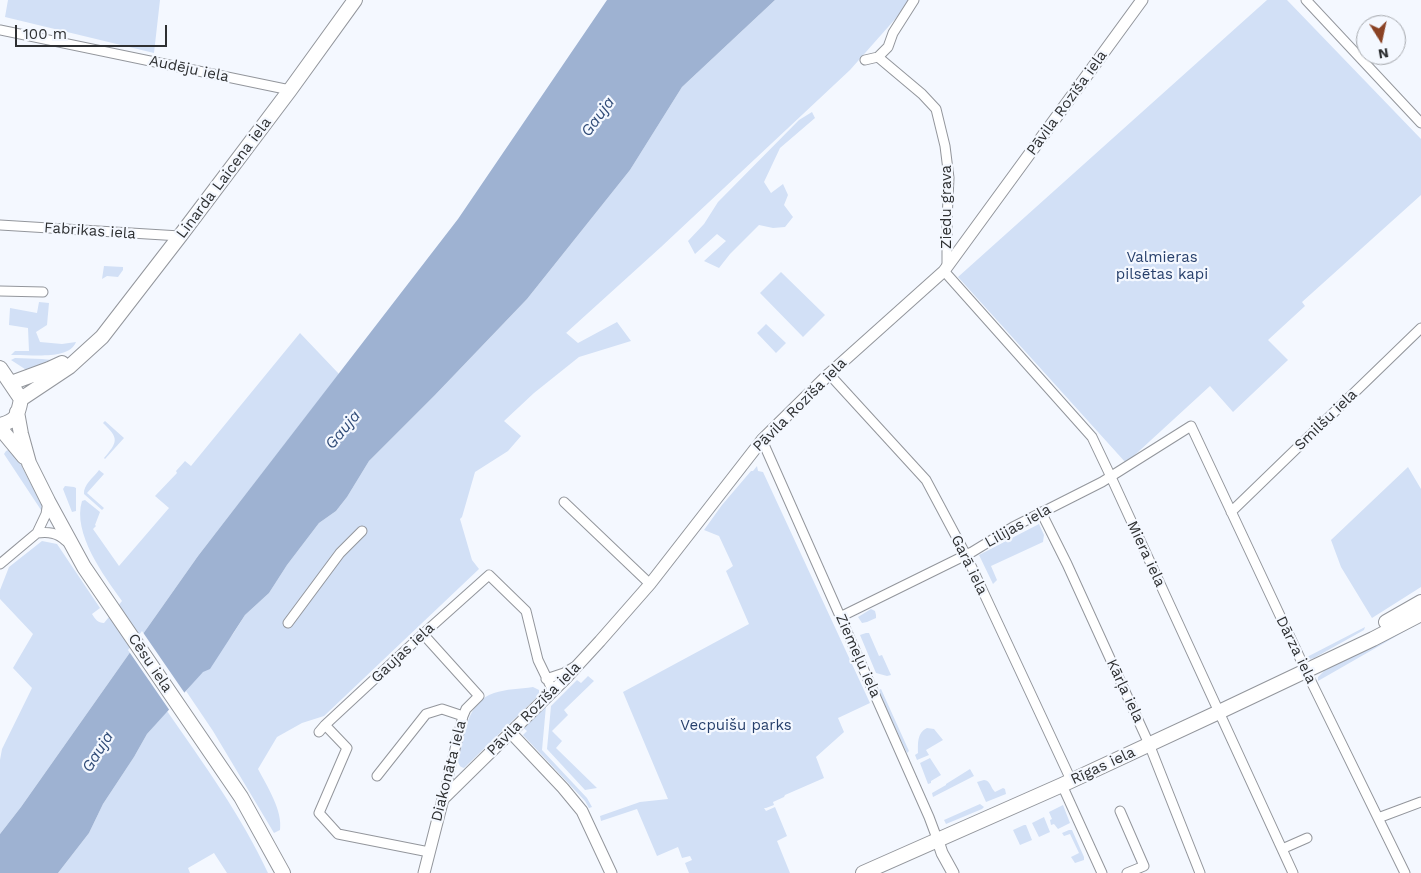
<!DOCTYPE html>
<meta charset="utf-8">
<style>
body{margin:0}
#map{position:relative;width:1421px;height:873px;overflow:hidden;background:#f4f8ff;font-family:"Work Sans",sans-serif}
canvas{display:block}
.north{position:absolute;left:1356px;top:15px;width:50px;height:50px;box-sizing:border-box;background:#f4f8ff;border:1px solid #a5a8ad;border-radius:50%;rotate:170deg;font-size:14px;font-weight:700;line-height:20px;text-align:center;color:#2e3032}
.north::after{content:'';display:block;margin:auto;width:18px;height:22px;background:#8a4224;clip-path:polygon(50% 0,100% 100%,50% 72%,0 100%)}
.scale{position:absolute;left:15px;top:25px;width:152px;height:22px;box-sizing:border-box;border:2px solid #2e3032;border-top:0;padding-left:6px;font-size:15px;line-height:18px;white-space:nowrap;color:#2e3032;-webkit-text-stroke:4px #f4f8ff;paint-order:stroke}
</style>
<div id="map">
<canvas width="1421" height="873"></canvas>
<div class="north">N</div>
<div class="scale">100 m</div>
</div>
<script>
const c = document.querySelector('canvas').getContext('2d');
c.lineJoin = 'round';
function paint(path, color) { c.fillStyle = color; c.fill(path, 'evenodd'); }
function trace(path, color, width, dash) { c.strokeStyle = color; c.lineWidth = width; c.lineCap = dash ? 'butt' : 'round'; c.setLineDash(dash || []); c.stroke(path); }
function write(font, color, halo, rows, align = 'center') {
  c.font = font + ' "Work Sans",sans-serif'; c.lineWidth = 4.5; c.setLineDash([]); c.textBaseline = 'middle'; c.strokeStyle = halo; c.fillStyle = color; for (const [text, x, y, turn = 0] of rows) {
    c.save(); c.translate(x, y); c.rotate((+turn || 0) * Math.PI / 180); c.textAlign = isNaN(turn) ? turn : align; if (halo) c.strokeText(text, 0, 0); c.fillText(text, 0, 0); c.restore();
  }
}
const green = new Path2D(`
 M8 0H160L154 53 5 17Z
 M775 0H912L850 70 661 247 566 333 565 332 578 343 617 322 631 341 579 357 534 393 504 421 521 436 508 451 475 472 462 517 460 519 472 560 479 569 324 716 302 723 277 737 258 769C267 786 283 811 280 830L274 833 213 731 186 691 233 634 245 615 269 593 287 565 319 523 336 511 347 497 369 461 435 395 527 299 630 170 682 87Z
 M1267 0H1287L1421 139V195L1302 302 1305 306 1268 340 1288 360 1233 412 1210 386 1126 463 958 277Z
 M812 112 815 118 780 148 764 182 771 193 783 184 788 195 784 205 793 217 785 227 773 228 759 225 730 254 719 268 704 261 726 241 717 234 695 254 688 241 704 224 718 202 799 120Z
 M104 266 123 267V270L118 277 107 276 102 279Z
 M781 272 825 315 803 337 760 293Z
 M39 302 49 303 47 325 36 332 40 342 62 344 76 342C69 361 28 354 11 355L15 351H29L28 328 9 325 10 308 37 313Z
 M766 324 786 343 776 353 757 333Z
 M300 333 339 374 198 556 21 807 0 834V760L2 749 32 688 13 668 33 634 0 599V590L9 567 42 541 57 544 100 608 92 614C95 619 98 623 104 623L122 601C104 576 72 533 82 501L85 500 100 512 95 525 96 526 93 529 119 566 169 508 155 496 177 473 176 471 185 461 191 466Z
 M15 358 42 359 52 360 28 371 11 360Z
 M105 421 124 438 105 459 104 458C118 442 119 438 103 423Z
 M12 448 41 503 42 509 41 510 4 454 6 451Z
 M757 466 758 471 763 472 870 703 838 718 844 732 816 757 824 778 785 795 784 797 773 802 774 805 766 808H764L766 811 775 807 787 836 777 841 790 873H689L685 863 692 860 690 856 682 858 678 847 657 856 637 809 601 821 600 816 640 802 668 799 623 692 749 624 726 571 733 566 719 536 704 530 722 505 751 471H753Z
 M1408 467 1421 489V587L1372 618 1341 567 1331 540Z
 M99 470 104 474 87 493 104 508 102 510 84 494C83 485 94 477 99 470Z
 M65 486 74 487 76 488V511L72 512 63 489Z
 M1039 524 1044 535 1043 542 991 566 997 580 993 584 979 555Z
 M871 609 875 611 876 615V618L867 622 862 623 858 617Z
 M1421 619V622L1318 681V677L1324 671Z
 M1365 627 1364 630 1314 658 1310 659 1307 657Z
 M866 633H869L879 656 882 655 891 675 887 676 876 673 860 635Z
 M588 676 594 681 564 710 568 715 552 731 562 741 556 748 597 788 585 790 547 749 551 706 577 680 581 683Z
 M533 687 539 690V695L464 768C460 767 459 765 458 761 464 737 466 702 494 693 506 689 520 689 533 687Z
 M881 689 909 751 907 753 879 693V690Z
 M544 704 546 706 542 750 587 798 592 807 589 808 585 801 523 735 527 731 522 727Z
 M167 711C203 763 241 815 268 873H227L214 853 188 868 190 873H58L89 833 103 804 134 757 147 734Z
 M927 728 934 729 943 740 926 750 929 755 917 760 915 755 918 753C918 743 917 733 927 728Z
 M930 758 941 775 931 781V783L928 784 920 763Z
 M970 769 974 776 933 797 932 793 946 785V784Z
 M984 780C991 781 990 787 995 792L1003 788 1005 789 1006 794 986 802 977 782Z
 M980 804 984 807 982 809 946 824 944 820Z
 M1063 805 1070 823 1058 829 1054 824 1051 825 1050 820 1052 819 1049 812Z
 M1044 817 1050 832 1039 837 1032 823Z
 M1024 825H1026L1032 840 1020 845 1013 830Z
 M1069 830H1072L1084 857V860L1075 863 1071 857 1079 853 1070 834 1064 836 1062 833Z`);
const water = new Path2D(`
 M607 0H775L682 87 630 170 527 299 435 395 369 461 347 497 336 511 319 523 287 565 269 593 245 615 210 669 203 672 147 734 134 757 103 804 89 833 58 873H0V834L21 807 198 556 458 219Z`);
const pier = new Path2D(`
 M142 631 186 695 170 711 128 650Z`);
const street = new Path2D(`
 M1306 0 1421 123
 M0 30 290 90
 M878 57 922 94 936 109 945 146 949 178 947 220V265
 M865 60 878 57 888 47 893 33 914 0
 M0 225 180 236
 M944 271 1092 437 1111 477 1293 873
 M0 291 43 292
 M829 374 926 480 966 555 1071 780
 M762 440 929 817 938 841
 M564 502 650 584
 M1041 512 1067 564 1149 744 1200 873
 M1231 512 1421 328
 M37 533C48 532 57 532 66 541
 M0 564 37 533 46 514 48 501
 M840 617 972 552 1013 527 1102 482 1191 426 1306 671 1405 873
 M288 623 340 553 362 531
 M423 634 479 696 466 709 463 716 443 799
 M546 679 564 673 574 667
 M325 725 347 748 319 813 338 834 429 852
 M319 732 325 725 423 634 489 575 526 611 538 660 553 691
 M377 776 426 714 442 709 463 716
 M1062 785 1102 873
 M1120 811 1144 866 1127 873
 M1378 818 1421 802
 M1282 849 1307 838`);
const secondary = new Path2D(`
 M511 733 563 788 582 811 611 873
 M938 841 942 853 953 873
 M424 873 443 799 565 679 600 641 650 584 762 440 829 374 944 271 1142 0`);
const primary = new Path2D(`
 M0 368 21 399C18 415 17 421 0 425
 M11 383 49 369 62 363
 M21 399 69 367 102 337 180 236 290 90 355 0
 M17 412 21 434 29 463 48 501 84 567 241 797 283 873
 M0 428 24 457
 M1386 622 1421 602
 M863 873 1062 785 1219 712 1373 639 1421 614`);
const streetNames = [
 ["Audēju iela",189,69,12],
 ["Pāvila Rozīša iela",1067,103,-54],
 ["Linarda Laicena iela",224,178,-53],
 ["Ziedu grava",947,207,-90],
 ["Fabrikas iela",90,231,4],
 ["Pāvila Rozīša iela",800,405,-45],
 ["Smilšu iela",1326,420,-44],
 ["Lilijas iela",1018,526,-29],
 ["Miera iela",1146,554,65],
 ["Garā iela",969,565,64],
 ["Dārza iela",1296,650,64],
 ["Gaujas iela",403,653,-43],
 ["Ziemeļu iela",858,656,66],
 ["Cēsu iela",150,663,56],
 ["Kārļa iela",1125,691,65],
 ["Pāvila Rozīša iela",534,709,-45],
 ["Rīgas iela",1103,766,-25],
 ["Diakonāta iela",449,771,-76]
];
const parkNames = [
 ["Valmieras",1162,258],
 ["pilsētas kapi",1162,275],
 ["Vecpuišu parks",736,726]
];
const waterNames = [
 ["Gauja",598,117,-54],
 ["Gauja",343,430,-50],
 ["Gauja",98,752,-58]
];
paint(green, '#d2e0f6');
paint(water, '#9eb2d2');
paint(pier, '#f4f8ff');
trace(street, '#93969c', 11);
trace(secondary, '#93969c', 13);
trace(primary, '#93969c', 16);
trace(street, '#fff', 9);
trace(secondary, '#fff', 11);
trace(primary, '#fff', 14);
write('15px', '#2e3032', '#f4f8ff', streetNames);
write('15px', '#263f6b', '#f4f8ff', parkNames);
write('italic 16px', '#314c78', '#f4f8ff', waterNames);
</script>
